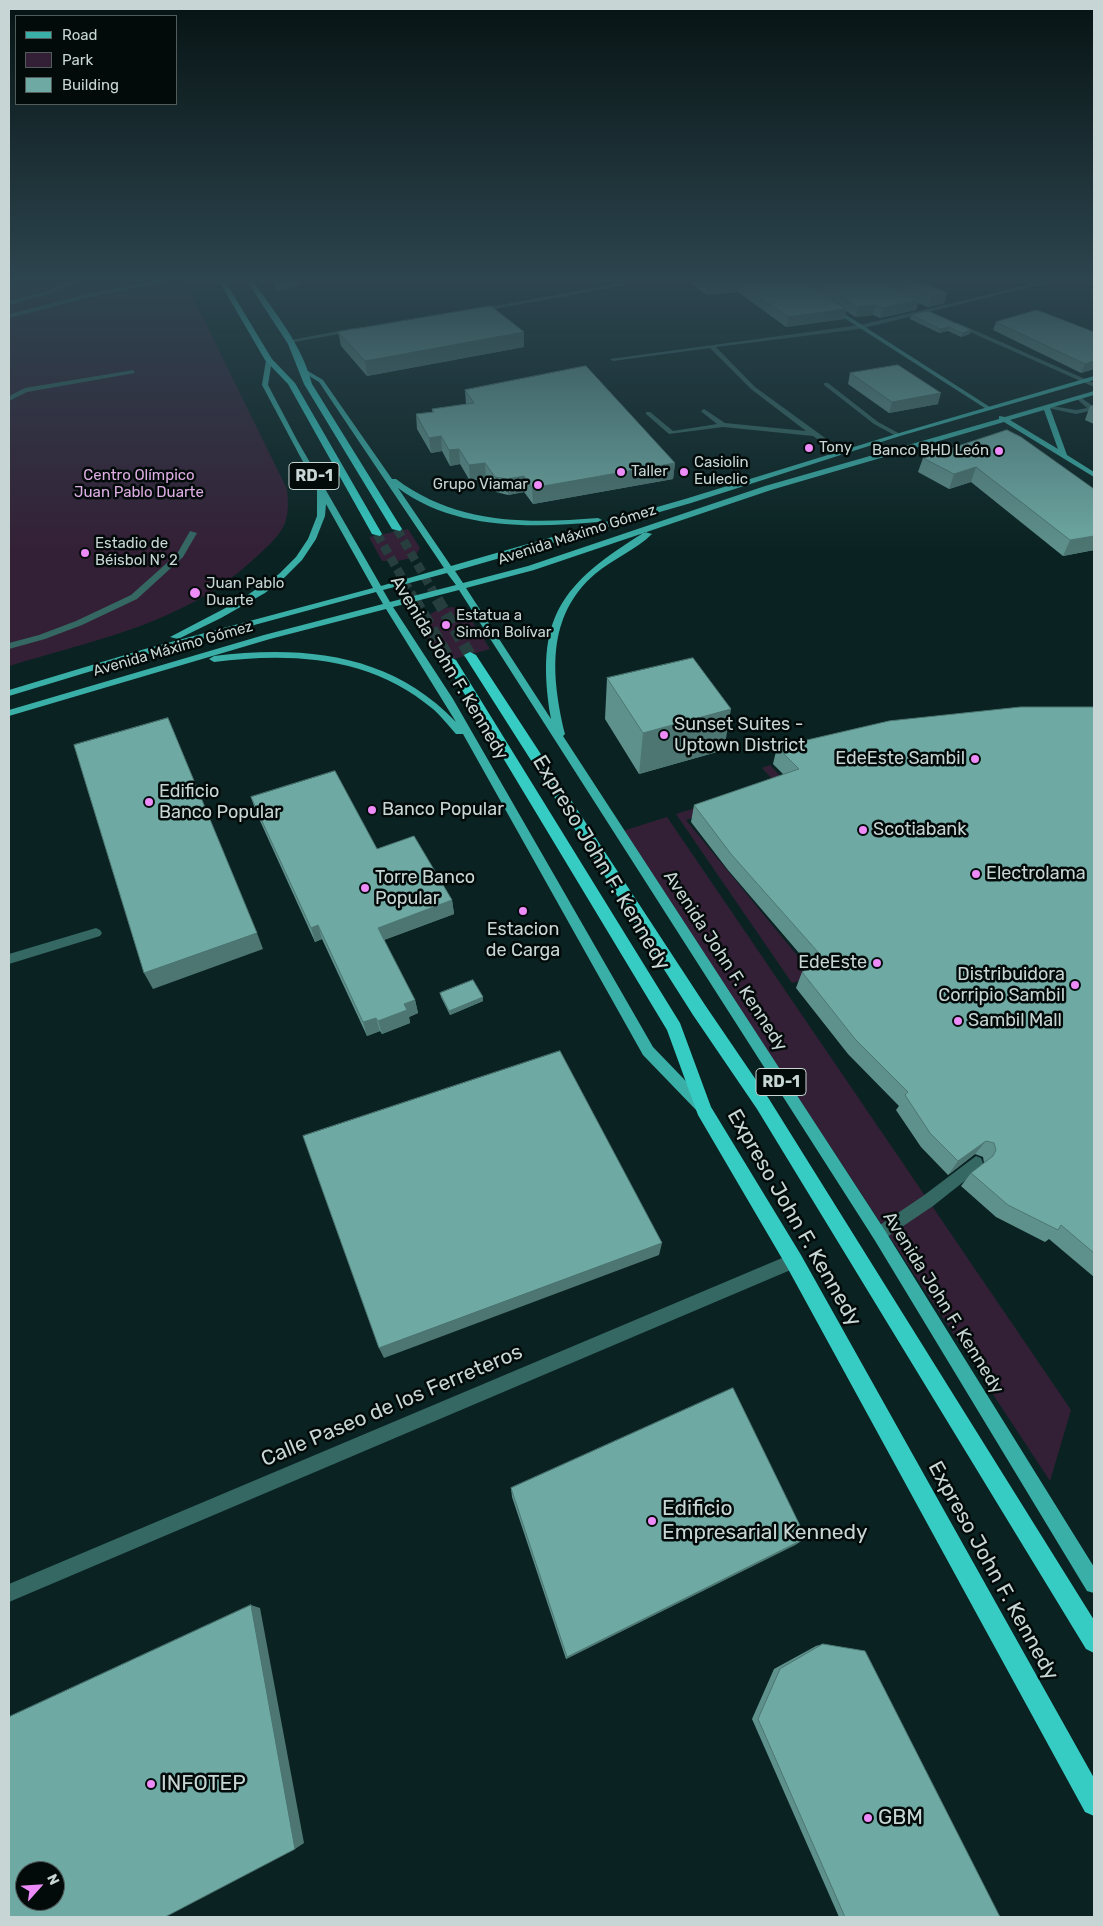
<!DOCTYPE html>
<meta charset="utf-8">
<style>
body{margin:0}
#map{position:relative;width:1103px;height:1926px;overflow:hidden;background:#0a2322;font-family:Rubik,sans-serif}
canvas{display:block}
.frame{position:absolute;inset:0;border:10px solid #c7d6d4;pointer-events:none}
.legend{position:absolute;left:15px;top:15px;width:162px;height:90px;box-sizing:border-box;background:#030b0a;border:1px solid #515c5b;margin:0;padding:6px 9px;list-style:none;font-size:15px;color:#c7d6d4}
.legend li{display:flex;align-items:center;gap:10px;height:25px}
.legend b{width:25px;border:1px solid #515c5b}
.north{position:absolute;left:15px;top:1861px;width:50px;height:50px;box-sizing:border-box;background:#030b0a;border:1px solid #515c5b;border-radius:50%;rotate:64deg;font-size:14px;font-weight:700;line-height:20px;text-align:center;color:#c7d6d4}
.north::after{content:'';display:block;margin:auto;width:18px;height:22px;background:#ed8cf9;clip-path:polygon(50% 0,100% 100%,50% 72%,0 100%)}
</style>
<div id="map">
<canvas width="1103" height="1926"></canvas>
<div class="frame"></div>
<ul class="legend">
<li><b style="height:6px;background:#3aafa7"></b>Road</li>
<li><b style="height:14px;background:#342036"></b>Park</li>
<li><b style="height:14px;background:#6ea9a3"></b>Building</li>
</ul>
<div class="north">N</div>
</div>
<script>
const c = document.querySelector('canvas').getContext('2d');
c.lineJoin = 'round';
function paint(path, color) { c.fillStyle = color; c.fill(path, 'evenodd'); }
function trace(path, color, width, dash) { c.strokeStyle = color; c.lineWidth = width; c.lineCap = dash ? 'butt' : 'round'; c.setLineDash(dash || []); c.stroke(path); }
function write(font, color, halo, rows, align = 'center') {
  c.font = font + ' Rubik,sans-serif'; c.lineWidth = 5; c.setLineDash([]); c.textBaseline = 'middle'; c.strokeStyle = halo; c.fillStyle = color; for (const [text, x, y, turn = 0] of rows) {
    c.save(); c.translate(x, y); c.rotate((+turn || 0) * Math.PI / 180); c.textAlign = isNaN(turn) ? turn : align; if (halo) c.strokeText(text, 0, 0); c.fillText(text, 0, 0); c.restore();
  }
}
const green = new Path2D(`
 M9 281H185L287 489C288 501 289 511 285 523 280 536 266 548 256 557 187 623 97 639 9 666Z
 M408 529 420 548 415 557 398 561H382L369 537Z
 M452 607 464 609 490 649 443 662 420 625C429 612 437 610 452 607Z
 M770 765 789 786 686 820 814 976 792 983 676 814 776 783 762 768Z
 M667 817 1071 1410 1050 1481 623 831Z`);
const highwayTunnelFar1 = new Path2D(`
 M397 529 438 600
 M377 534 415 600`);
const highwayTunnel = new Path2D(`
 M414 599 450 660
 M437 599 470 655`);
const lane = new Path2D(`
 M70 281H78L49 294 9 305V301L45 292Z
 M158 281H171L91 297 9 318V314L91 293Z
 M133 370 135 373 27 392 9 401V396L25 388Z
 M824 383H828L878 422 902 435 896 436 874 424 824 385Z
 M1079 396 1094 407V410L1076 414 1043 407 1046 405 1076 410 1087 408 1076 398Z
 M190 531 197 533 183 557 137 599 82 625 45 639 9 649V643L39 635 76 621 131 595 177 554Z
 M96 928 100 930 102 933 100 936 9 964V954Z`);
const street = new Path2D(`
 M1044 281H1055L860 329 716 347 755 387 843 451 844 453 840 455 813 436 723 427 669 434 646 414V412H650L673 431 717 424 702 412 701 411 704 409 725 423 806 431 751 389 710 348 613 361 610 359 860 325Z
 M1082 281 1094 283V287L1083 282Z
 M625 282 627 285 477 312 474 310Z
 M954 323H958L1094 383V387L954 325Z
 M354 328 356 331 289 343 286 341Z
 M976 1156 981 1158 983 1163 981 1168 933 1206 884 1239 879 1241 874 1239 871 1234 874 1229 923 1196Z
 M794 1253 800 1256 802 1261 800 1266 9 1602V1584Z`);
const secondary = new Path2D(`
 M830 307H834L993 409 988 410 830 309Z`);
const primary = new Path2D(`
 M269 358 272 360 268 385 297 440 381 586 444 568 319 382 304 373V371H308L323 380 392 479H396C456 524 526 524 598 518L602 520 598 522C531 528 454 530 398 488L451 566 685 499 896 434 1094 376V380L900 436 691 503 455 571 463 583 528 566 765 486 999 419V416L1005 417 1094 391V395L1050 408 1067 455 1094 472V477L1004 422 771 490 534 570 466 588 551 719C534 617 561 584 645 532L652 534C637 549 613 559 595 574 546 616 551 676 565 734L563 736 884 1229 1094 1567V1593L1087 1591 874 1239 459 590 393 607 453 699 653 1047 708 1104 710 1108 708 1112 703 1114 698 1112 643 1055 463 734H456C449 726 441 716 433 709 371 656 290 652 214 662L209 659 214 656C303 645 391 653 456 722L386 609 270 639 9 716V710L264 635 383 604 376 592 151 653 9 696V690L145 649 373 588 326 504 325 516 316 539 302 560 285 577 265 593 221 618 178 639 170 637 237 602 279 574 296 557 308 539 317 516V488L262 385 266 360ZM1044 410 1058 449 1010 420ZM447 573 456 585 390 602 383 590Z`);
const highway = new Path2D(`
 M219 281H225L272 359 295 383 382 534 380 536 372 534 288 384 265 360Z
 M247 281H253C276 314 302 345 312 384L402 529 400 531 392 529 304 384 288 344Z
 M470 652 476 655 705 1005 769 1099 1094 1620V1653L1086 1649 757 1109 693 1015 464 655Z
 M450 657 456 660 680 1023 711 1107 801 1255 1094 1778V1816L1085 1812 787 1267 698 1115 667 1030 444 660Z`);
const wall = new Path2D(`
 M272 281H299L300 286 277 290Z
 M688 281H919L947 293 944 303 928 307 918 303 916 310 880 318 873 315 855 317 846 311 844 319 786 327 738 292 707 295Z
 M928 311 970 334 961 337 948 331 939 333 910 319 911 315Z
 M996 322 1094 332V369L1081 373 993 330Z
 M338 332H524V347L367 376 341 346Z
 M850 373 938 404 889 413 848 384Z
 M465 390 675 463 673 479 533 504 524 492 508 495 496 492 486 478 470 481 460 464 450 466 442 451 431 453 417 429 416 414 432 412V409L466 404Z
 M1094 405V424L1085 420 1090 406Z
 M1007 430 1094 489V550L1063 556 971 482 949 489 918 472 923 458Z
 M607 678 724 750 639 774 605 719Z
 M1094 707V1277L1049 1239 1045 1242 996 1217 961 1186 971 1173 984 1163 983 1157 975 1154 948 1175 921 1147 896 1110 899 1106 848 1054 796 988 802 972 811 967 728 870 691 822 694 805 784 775 773 764 777 747Z
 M251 797 377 849 452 900 454 914 384 940 415 1000 418 1013 409 1017 410 1023 382 1034 380 1031 367 1036 322 939 315 942 256 812Z
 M440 993 483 997V1001L450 1015 441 997Z
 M511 1488 806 1538 795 1545 566 1659 512 1497Z
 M823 1644 1000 1917H839L752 1719 774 1669 816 1646Z`);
const shadedWall = new Path2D(`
 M292 281H299L300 286 277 290 276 284Z
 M739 282 738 292 707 295 708 285Z
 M947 293 944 303 928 307 931 297Z
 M919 300 916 310 880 318 883 308Z
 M875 305 873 315 855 317 858 307Z
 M846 309 844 319 786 327 788 317Z
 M949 327 948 331 939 333 940 329Z
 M971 330 970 334 961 337 962 333Z
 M524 332V347L367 376 365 361Z
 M1094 361V369L1081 373 1085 364Z
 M941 393 938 404 889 413 892 402Z
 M441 436 442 451 431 453 429 438Z
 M459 449 460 464 450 466 449 450Z
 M485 463 486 478 470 481 469 465Z
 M675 463 673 479 533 504 532 488Z
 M976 467 971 482 949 489 954 474Z
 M524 476V492L508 495 507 479Z
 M1094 536V550L1063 556 1070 540Z
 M731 709 724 750 639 774 643 733Z
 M452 900 454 914 381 941 378 928Z
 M318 925 322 939 315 942 311 928Z
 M257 933 263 949 153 989 144 973Z
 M483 997V1001L450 1015 449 1011Z
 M415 1000 418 1013 409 1017 410 1023 382 1034 378 1021 404 1004Z
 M376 1018 380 1031 367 1036 363 1022Z
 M986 1141 975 1154 948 1175 958 1161Z
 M662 1243 659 1255 384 1358 379 1348Z
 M806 1538 795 1545 566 1659 567 1657Z
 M251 1605 260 1608 304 1843 295 1849Z`);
const building = new Path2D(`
 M275 281H292L276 284Z
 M703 281H803L846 309 788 317 739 282 708 285Z
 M817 281H877L919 300 883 308 875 305 858 307Z
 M895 281H919L947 293 931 297Z
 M491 306 524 332 365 361 338 332Z
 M1037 310 1094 332V361L1085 364 996 322Z
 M928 311 971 330 962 333 949 327 940 329 911 315Z
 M898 365 941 393 892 402 850 373Z
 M586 366 675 463 532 488 524 476 507 479 495 477 485 463 469 465 459 449 449 450 441 436 429 438 416 414 434 412 432 409 474 403 465 390Z
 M1007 430 1021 437 1094 489V536L1070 540 976 467 954 474 923 458Z
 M693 658 731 709 643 733 607 678Z
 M1021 707H1094V1253L1061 1225 1058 1230 1008 1205 971 1173 993 1156 996 1150 994 1143 986 1141 958 1161 930 1133 905 1095 908 1092 855 1039 802 972 825 960 731 854 694 805 799 769 777 747 889 721Z
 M168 718 257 933 144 973 74 745Z
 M335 771 377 849 414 836 452 900 378 928 415 1000 404 1004 407 1010 378 1021 376 1018 363 1022 318 925 311 928 251 797Z
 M473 980 483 997 449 1011 440 993Z
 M560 1051 662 1243 379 1348 303 1136Z
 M733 1388 806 1538 567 1657 511 1488Z
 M251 1605 295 1849 165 1917H9V1717ZM25 1871H55V1901H25Z
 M823 1644 865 1651 1000 1917H845L758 1719 780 1669Z`);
const markers = [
 [809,448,5,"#ed8cf9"],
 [999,451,5,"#ed8cf9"],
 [621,472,5,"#ed8cf9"],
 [684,472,5,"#ed8cf9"],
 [538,485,5,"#ed8cf9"],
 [85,553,5,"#ed8cf9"],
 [195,593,6,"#ed8cf9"],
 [446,625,5,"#ed8cf9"],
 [664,735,5,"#ed8cf9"],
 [975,759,5,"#ed8cf9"],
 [149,802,5,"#ed8cf9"],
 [372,810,5,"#ed8cf9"],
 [863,830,5,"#ed8cf9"],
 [976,874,5,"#ed8cf9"],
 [365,888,5,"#ed8cf9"],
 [523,911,5,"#ed8cf9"],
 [877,963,5,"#ed8cf9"],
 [1075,985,5,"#ed8cf9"],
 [958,1021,5,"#ed8cf9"],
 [652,1521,5,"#ed8cf9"],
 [151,1784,5,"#ed8cf9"],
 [868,1818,5,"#ed8cf9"]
];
const farPoinames = [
 ["Tony",819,448],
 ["Banco BHD León",989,451,"right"],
 ["Casiolin",694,463],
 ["Euleclic",694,480],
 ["Taller",631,472],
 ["Grupo Viamar",528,485,"right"],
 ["Estadio de",95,544],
 ["Béisbol Nº 2",95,561],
 ["Juan Pablo",206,584],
 ["Duarte",206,601],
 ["Estatua a",456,616],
 ["Simón Bolívar",456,633]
];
const farParknames = [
 ["Centro Olímpico",139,476],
 ["Juan Pablo Duarte",139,493]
];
const farStreetnames = [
 ["Avenida Máximo Gómez",577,535,-18],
 ["Avenida Máximo Gómez",173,649,-16]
];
const shields = [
 [314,476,50],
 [781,1082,50]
];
const shieldNames = [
 ["RD-1",314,476],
 ["RD-1",781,1082]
];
const streetNames = [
 ["Avenida John F. Kennedy",449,668,59],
 ["Avenida John F. Kennedy",725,961,57],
 ["Avenida John F. Kennedy",943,1303,58]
];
const poiNames = [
 ["Sunset Suites -",674,725],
 ["Uptown District",674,746],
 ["EdeEste Sambil",965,759,"right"],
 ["Edificio",159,792],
 ["Banco Popular",159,813],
 ["Banco Popular",382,810],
 ["Scotiabank",873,830],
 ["Electrolama",986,874],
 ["Torre Banco",375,878],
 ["Popular",375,899],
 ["Estacion",523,930,"center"],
 ["de Carga",523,951,"center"],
 ["EdeEste",867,963,"right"],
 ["Distribuidora",1065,975,"right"],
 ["Corripio Sambil",1065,996,"right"],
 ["Sambil Mall",968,1021]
];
const nearStreetnames = [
 ["Expreso John F. Kennedy",601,863,59],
 ["Expreso John F. Kennedy",794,1218,60],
 ["Calle Paseo de los Ferreteros",392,1406,-23],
 ["Expreso John F. Kennedy",993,1571,61]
];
const nearPoinames = [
 ["Edificio",662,1509],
 ["Empresarial Kennedy",662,1533],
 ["INFOTEP",161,1784],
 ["GBM",878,1818]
];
paint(green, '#342036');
trace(highwayTunnelFar1, '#263e3d', 9, [9, 4.5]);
trace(highwayTunnel, '#263e3d', 12, [12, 5.5]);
paint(lane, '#356763');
paint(street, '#356763');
paint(secondary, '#3a9089');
paint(primary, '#3aafa7');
paint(highway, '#37ccc3');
paint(wall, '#5f918c');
paint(shadedWall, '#4d7672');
paint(building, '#6ea9a3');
trace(building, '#4d7672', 1);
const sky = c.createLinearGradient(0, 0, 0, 551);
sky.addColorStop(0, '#061313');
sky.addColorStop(0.51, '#2d454f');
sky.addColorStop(1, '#2d454f00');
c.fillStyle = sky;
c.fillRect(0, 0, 1103, 551);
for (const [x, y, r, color] of markers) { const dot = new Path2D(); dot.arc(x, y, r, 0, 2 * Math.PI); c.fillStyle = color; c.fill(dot); trace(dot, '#030b0a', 2); }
write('15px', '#c7d6d4', '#030b0a', farPoinames, 'left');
write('15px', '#deade3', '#030b0a', farParknames);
write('15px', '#c7d6d4', '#030b0a', farStreetnames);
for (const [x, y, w] of shields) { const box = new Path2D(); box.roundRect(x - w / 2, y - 13.5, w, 27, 4); c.fillStyle = '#030b0a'; c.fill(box); trace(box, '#c7d6d4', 1); }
write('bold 16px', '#c7d6d4', null, shieldNames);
write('18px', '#c7d6d4', '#030b0a', streetNames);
write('18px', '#c7d6d4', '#030b0a', poiNames, 'left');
write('21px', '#c7d6d4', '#030b0a', nearStreetnames);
write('21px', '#c7d6d4', '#030b0a', nearPoinames, 'left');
</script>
